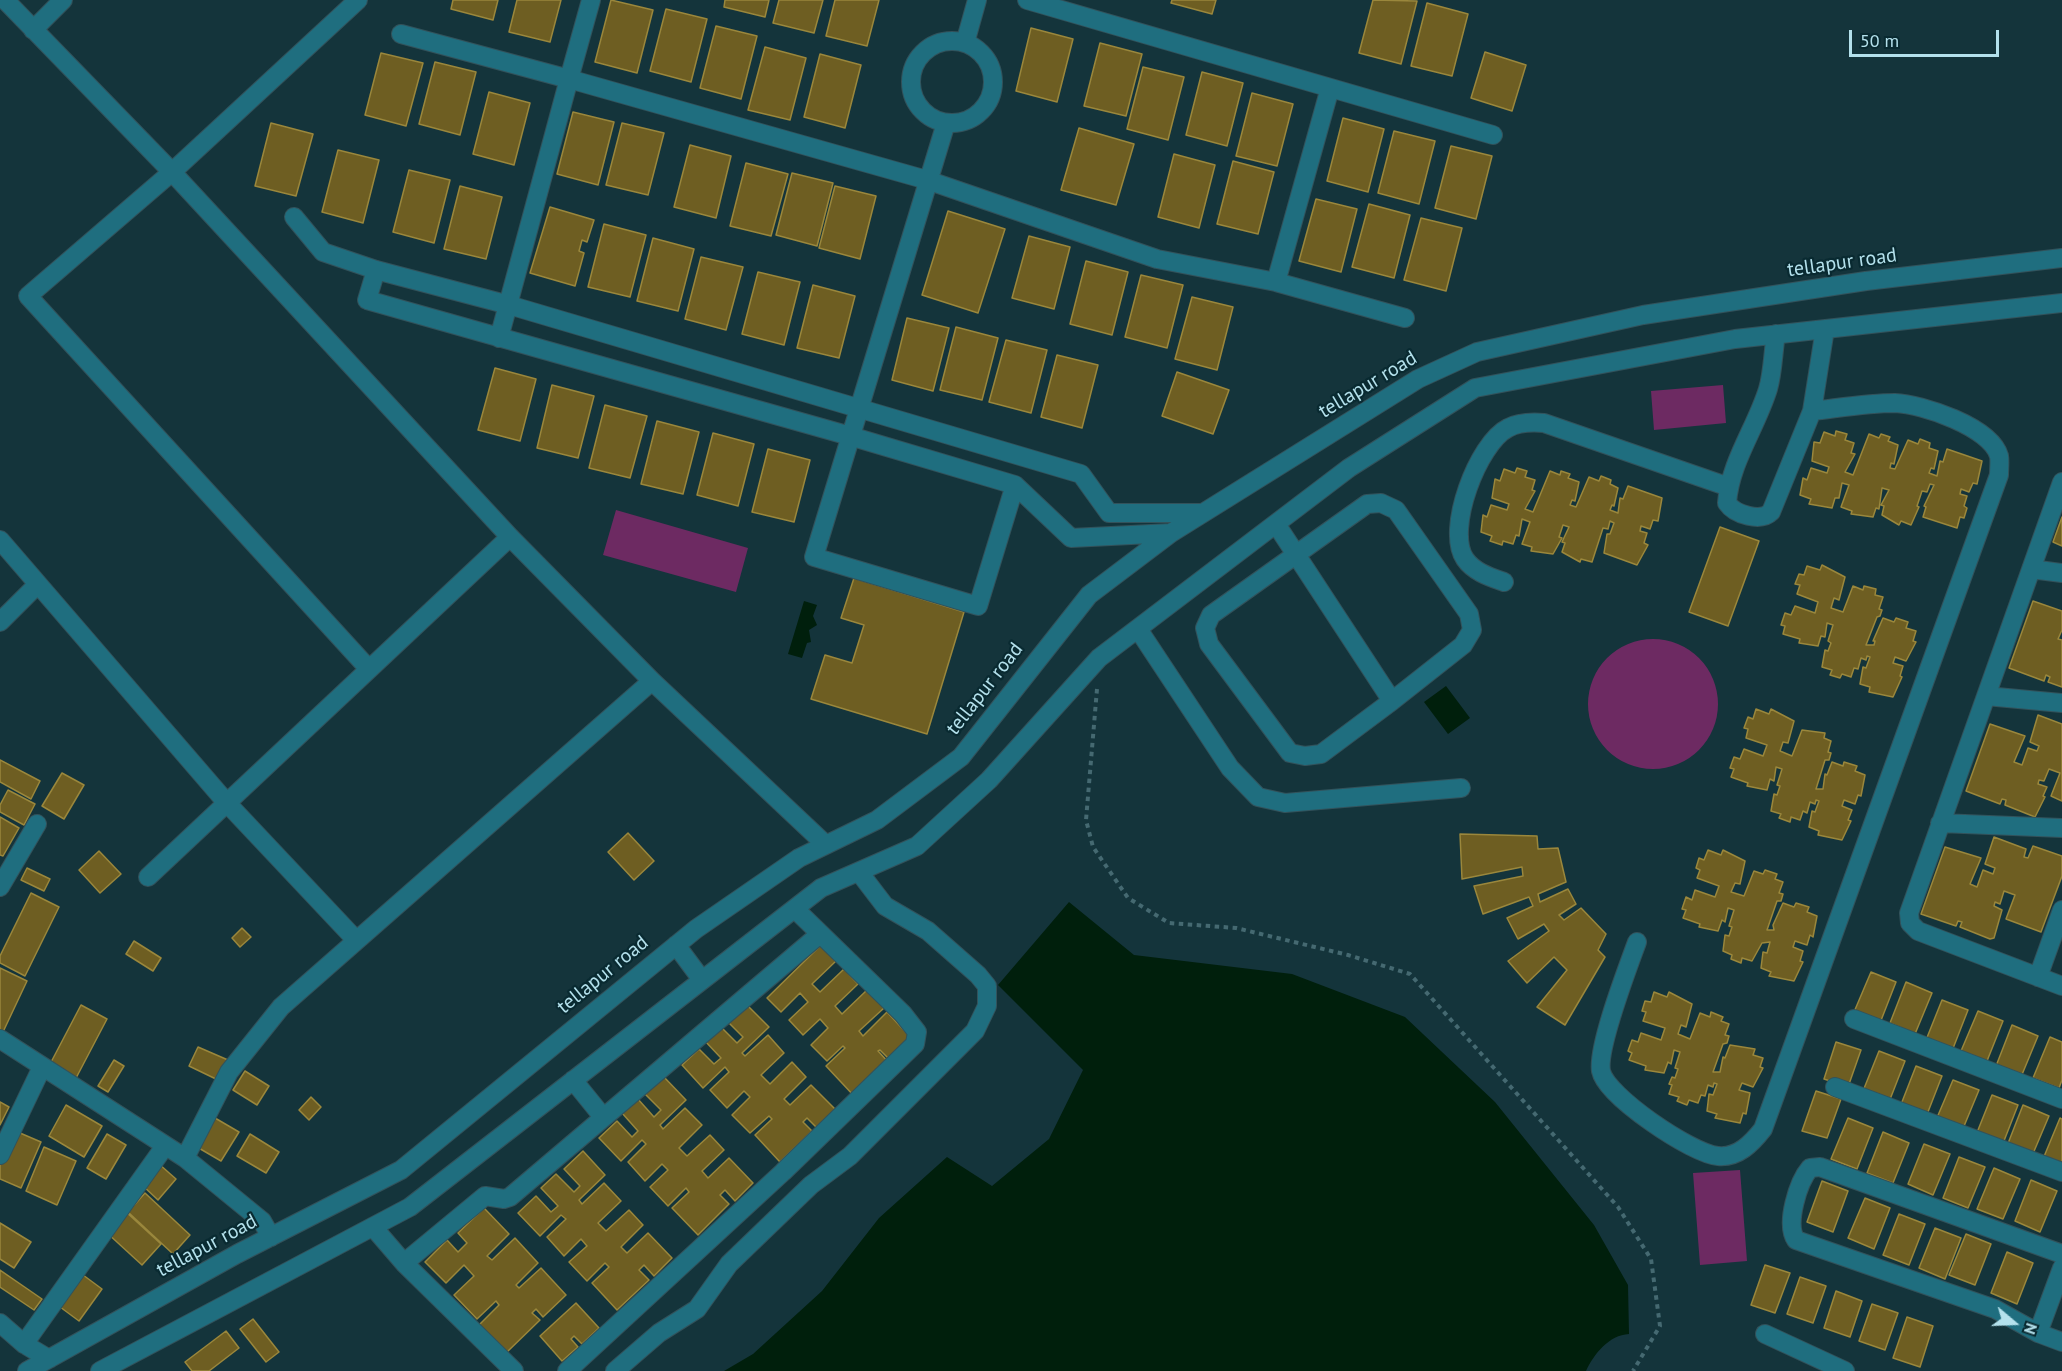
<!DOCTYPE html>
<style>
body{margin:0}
#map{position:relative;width:2062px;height:1371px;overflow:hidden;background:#14343b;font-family:"PT Sans",sans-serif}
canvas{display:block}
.north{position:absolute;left:1984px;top:1293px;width:60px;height:60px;-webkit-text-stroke:4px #092a31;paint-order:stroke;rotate:109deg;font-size:16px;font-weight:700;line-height:24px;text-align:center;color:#b4e1ec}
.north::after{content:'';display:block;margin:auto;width:21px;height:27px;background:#b4e1ec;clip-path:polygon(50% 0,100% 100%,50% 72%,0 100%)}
.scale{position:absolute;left:1849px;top:30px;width:150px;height:27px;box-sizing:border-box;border:3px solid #b4e1ec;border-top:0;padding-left:8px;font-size:18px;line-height:21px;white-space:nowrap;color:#b4e1ec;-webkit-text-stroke:4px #092a31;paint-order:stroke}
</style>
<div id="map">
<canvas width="2062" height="1371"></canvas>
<div class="north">N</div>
<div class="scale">50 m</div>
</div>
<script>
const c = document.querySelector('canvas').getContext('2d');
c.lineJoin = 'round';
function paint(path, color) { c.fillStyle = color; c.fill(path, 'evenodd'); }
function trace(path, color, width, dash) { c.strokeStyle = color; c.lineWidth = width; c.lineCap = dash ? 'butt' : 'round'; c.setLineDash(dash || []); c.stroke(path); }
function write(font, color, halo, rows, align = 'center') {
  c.font = font + ' "PT Sans",sans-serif'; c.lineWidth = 4.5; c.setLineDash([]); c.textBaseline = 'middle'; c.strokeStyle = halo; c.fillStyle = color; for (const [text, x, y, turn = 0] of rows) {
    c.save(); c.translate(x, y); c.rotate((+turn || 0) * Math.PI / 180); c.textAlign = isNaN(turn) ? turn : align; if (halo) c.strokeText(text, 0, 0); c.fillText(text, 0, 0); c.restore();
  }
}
const green = new Path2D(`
 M1723 385 1726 423 1654 430 1651 391Z
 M616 510 748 548 736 592 603 555Z
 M1588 704a65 65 0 1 1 130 0a65 65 0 1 1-130 0Z
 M1740 1170 1747 1261 1700 1265 1693 1173Z`);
const water = new Path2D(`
 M804 601 817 605 813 616 817 625 809 630 811 642 807 643 802 658 788 654Z
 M1446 686 1470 718 1448 734 1424 702Z
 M1069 902 1134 955 1292 974 1405 1017 1495 1102 1594 1225 1628 1285 1629 1334C1609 1335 1594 1354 1586 1371H724L753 1354 822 1291 879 1218 947 1157 992 1186 1049 1139 1083 1070 998 985Z`);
const building = new Path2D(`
 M453 0H498L493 20 451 9Z
 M517 0H561L550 42 509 32Z
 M611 0 653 10 637 73 595 62Z
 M725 0H769L765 17 724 7Z
 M779 0H823L814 33 773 23Z
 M835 0H879L867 46 826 36Z
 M1172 0H1216L1212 14 1171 3Z
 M1373 0 1417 1 1401 64 1359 53Z
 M1427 3 1468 14 1452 76 1411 66Z
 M666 9 707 19 691 82 650 71Z
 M716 26 757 36 741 99 700 88Z
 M1031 28 1073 39 1057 102 1016 91Z
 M1100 43 1142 54 1126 116 1084 106Z
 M765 47 806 58 790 120 748 110Z
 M1485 52 1526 65 1512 111 1471 98Z
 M381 53 423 63 406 126 365 115Z
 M820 54 861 65 845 128 804 117Z
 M435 62 476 72 460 135 419 124Z
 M1143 67 1184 77 1168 140 1127 129Z
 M1202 72 1243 83 1227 146 1186 135Z
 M489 92 530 103 514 165 473 154Z
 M1252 93 1293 104 1277 166 1236 156Z
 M573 112 614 122 598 185 557 174Z
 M1343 118 1384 129 1368 192 1327 181Z
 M271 123 313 134 296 196 255 186Z
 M622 123 664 133 648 195 606 185Z
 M1079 128 1134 144 1116 205 1061 190Z
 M1394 131 1435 141 1419 204 1378 193Z
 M690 145 731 156 716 218 674 207Z
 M1451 146 1492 156 1476 219 1435 208Z
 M338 150 379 160 363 223 322 212Z
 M1174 154 1215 165 1199 228 1158 217Z
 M1233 161 1274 172 1258 234 1217 224Z
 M746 163 788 174 771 236 730 226Z
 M409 170 450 180 434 243 393 232Z
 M792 173 833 183 817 246 776 235Z
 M460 186 502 197 486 259 444 249Z
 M835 186 876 196 860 259 819 248Z
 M1316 199 1357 209 1341 272 1299 261Z
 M1369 204 1410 215 1394 278 1352 267Z
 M550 207 594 220 587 242 582 240 579 251 584 253 575 286 530 273Z
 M948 211 1005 229 978 313 922 295Z
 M1421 218 1462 228 1446 291 1404 280Z
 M604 224 646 235 630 297 588 287Z
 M1029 236 1070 247 1054 309 1012 298Z
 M653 238 694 249 678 311 637 301Z
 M701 257 743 267 726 330 685 319Z
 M1086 261 1128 272 1112 335 1070 324Z
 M758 272 800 282 784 345 742 334Z
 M1141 275 1183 285 1167 348 1125 337Z
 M813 285 855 296 839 358 797 348Z
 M1192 297 1233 307 1217 370 1175 359Z
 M907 318 949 328 933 391 892 380Z
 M956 327 998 338 982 400 940 390Z
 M1006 340 1047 350 1031 413 989 402Z
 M1057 355 1098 365 1082 428 1041 417Z
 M495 368 536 379 520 441 478 430Z
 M1177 372 1229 390 1213 434 1162 416Z
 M552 385 594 396 578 458 537 448Z
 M605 405 647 416 630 478 589 468Z
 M657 421 699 432 683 494 641 484Z
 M1836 431 1847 434 1845 440 1854 443 1851 453 1855 454 1845 472 1853 475 1869 434 1879 438 1881 434 1890 437 1888 441 1898 445 1894 464 1891 463 1890 468 1895 469 1908 440 1918 444 1920 439 1930 443 1929 448 1938 451 1934 469 1931 468 1929 473 1937 476 1940 461 1943 462 1947 449 1982 461 1977 484 1973 483 1969 492 1961 489 1960 494 1967 496 1964 506 1967 508 1964 518 1960 517 1957 528 1923 517 1926 507 1924 506 1934 485 1930 484 1927 492 1922 491 1917 506 1919 507 1911 525 1901 521 1899 525 1882 515 1884 506 1881 505 1889 490 1882 488 1879 509 1876 508 1873 517 1851 514 1852 511 1841 507 1849 485 1842 483 1839 498H1835L1832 508 1809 504 1811 499 1800 495 1803 478 1807 480 1811 468 1827 473 1829 467 1812 461 1814 442 1820 443 1824 432 1835 436Z
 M713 433 754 444 738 506 697 495Z
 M768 449 810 460 794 522 752 512Z
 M1517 468 1527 471 1525 477 1535 480 1532 490 1535 491 1525 509 1533 512 1550 471 1560 475 1561 471 1570 474 1568 478 1579 482 1575 501 1572 500 1570 505 1576 507 1589 477 1599 481 1601 476 1611 480 1610 484 1618 488 1614 506 1612 505 1610 510 1618 513 1620 498 1623 499 1628 486 1662 498 1658 521 1653 520 1650 529 1641 526 1640 531 1647 533 1644 543 1648 545 1637 565 1604 553 1607 534H1610L1614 523 1610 521 1608 529 1603 528 1592 562 1581 559 1580 562 1562 552 1565 543 1562 542 1569 527 1563 525 1559 537 1562 538 1553 554 1531 551 1532 547 1522 544 1530 522 1522 519 1519 536 1516 535 1513 544 1503 541 1502 545 1490 541 1492 536 1481 532 1483 515 1487 517 1491 505 1507 510 1509 504 1492 498 1495 479 1500 481 1504 469 1515 473Z
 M2062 517V546L2053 542Z
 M1720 527 1759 541 1728 626 1689 612Z
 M1822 565 1845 577 1839 600 1834 598 1831 608 1843 612 1853 586 1863 590 1864 586 1876 589 1875 595 1883 597 1879 609 1882 610 1880 616 1877 617 1866 645H1874L1875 641H1873L1883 618 1894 622 1896 618 1908 622 1906 628 1916 631 1913 641 1916 642 1906 661 1895 657 1893 663 1903 666 1900 676 1902 677 1893 697 1869 692 1870 687 1860 684 1863 667 1866 668 1870 657 1867 656 1866 660 1861 658 1858 669 1854 668 1851 677 1842 674 1840 678 1830 675 1832 670 1822 667 1825 650 1828 651 1831 643 1828 641 1833 625 1827 623 1825 637 1821 636 1818 646 1799 643 1800 639 1783 634 1785 626 1781 625 1785 613 1791 615 1795 606 1815 613 1818 602 1797 594 1800 585 1795 584 1799 574 1804 575 1807 566 1820 570Z
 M854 578 964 612 927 734 811 699 825 655 852 663 864 625 841 618Z
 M2033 601 2062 611V630L2058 639 2062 640V687L2048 682 2050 677 2046 675 2044 681 2009 668Z
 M1756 709 1769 714 1771 709 1794 721 1788 743 1783 742 1780 751 1792 756 1802 730 1825 733 1824 738 1831 741 1828 752 1831 753 1829 760H1825L1816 789H1823L1825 774 1827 775 1832 762 1843 766 1844 762 1857 766 1855 771 1865 775 1861 796 1858 795 1855 804 1844 800 1842 806 1852 810 1848 820 1851 821 1842 840 1818 835 1819 831 1809 827 1812 811 1815 812 1819 801 1816 800 1815 804 1810 802 1807 813 1803 811 1800 820 1791 817 1790 822 1779 818 1781 814 1771 811 1774 794 1777 795 1780 786 1777 785 1782 769 1776 767 1774 781 1770 779 1767 790 1747 786 1748 783 1731 777 1734 769 1730 768 1734 757 1740 759 1744 749 1763 756 1767 745 1746 738 1748 729 1744 728 1748 717 1753 719Z
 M2038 715 2062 724V801L2051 796 2060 773 2049 769 2044 781 2039 780 2038 784 2047 787 2043 796 2045 797 2035 817 2005 805 2006 800 2002 799 2000 804 1966 791 1990 724 2025 736 2014 762 2022 765 2028 748 2037 751 2039 746 2030 742Z
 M0 760 40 781 31 799 0 782Z
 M62 773 84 785 64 819 42 806Z
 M8 790 35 804 24 825 0 812V805Z
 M0 817 19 828 3 856 0 855Z
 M628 833 654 861 634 880 608 852Z
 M1460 834 1537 836 1538 849 1558 848 1566 882 1538 894 1540 902 1568 889 1576 904 1559 915 1564 920 1581 908 1606 934 1598 950 1605 957 1565 1025 1537 1007 1567 970 1554 957 1527 983 1508 961 1549 931 1544 924 1518 939 1507 918 1533 906 1529 897 1483 914 1474 886 1523 876 1522 867 1462 879Z
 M1994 837 2026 849 2024 857 2028 858 2033 846 2062 856V876L2041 932 2006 919 2015 895 2004 891 2000 904 1995 902 1994 906 2002 910 1994 938 1990 939 1960 927 1962 922 1958 921 1956 926 1921 914 1945 847 1981 858 1970 884 1977 887 1983 870 1993 874 1995 868 1985 864Z
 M1708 850 1721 855 1723 850 1745 861 1740 884 1735 883 1731 892 1744 896 1754 871 1763 874 1765 870 1777 874 1775 879 1783 882 1779 893 1783 894 1781 901H1777L1767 930H1774L1773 925 1783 903 1794 907 1796 903 1809 907 1807 912 1817 916 1813 937 1810 935 1807 945 1795 941 1793 947 1803 951 1800 961 1803 962 1794 981 1769 976 1771 972 1761 968 1763 952 1767 953 1770 942 1762 943 1752 961 1742 958 1741 963 1731 959 1732 955 1723 951 1725 935 1729 936 1732 927 1729 926 1734 910 1728 908 1725 922 1722 920 1718 931 1699 927 1700 924 1683 918 1686 910 1682 909 1686 897 1692 900 1695 890 1715 897 1719 886 1697 878 1700 870 1696 868 1699 858 1704 860Z
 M99 851 121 874 100 893 79 870Z
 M27 868 50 879 44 891 21 880Z
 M31 893 59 907 25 976 0 963V956Z
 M242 928 251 937 240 947 232 938Z
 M134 941 161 958 153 971 126 954Z
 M821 945 836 961 812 984 820 992 844 969 858 984 835 1006 842 1014 867 990 884 1008 859 1031 863 1036 887 1012 913 1040 891 1061 880 1050 878 1051 890 1064 855 1097 826 1066 845 1048 843 1046 827 1061 811 1045 828 1028 820 1019 803 1035 789 1020 808 1002 800 993 781 1012 767 998Z
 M0 968 27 981 3 1032 0 1030Z
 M1871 972 1896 982 1880 1023 1854 1012Z
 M1906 982 1932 993 1915 1034 1890 1023Z
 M1654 992 1667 997 1669 992 1692 1004 1686 1027 1681 1025 1678 1034 1690 1039 1700 1013 1710 1017 1711 1012 1723 1017 1721 1021 1729 1024 1725 1035 1729 1036 1727 1043 1723 1044 1713 1072H1720L1723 1057 1725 1058 1730 1045 1755 1049 1753 1055 1763 1058 1760 1067 1763 1068 1753 1087 1742 1083 1739 1090 1750 1093 1746 1114 1743 1113 1740 1123 1715 1118 1717 1114 1707 1111 1709 1094 1713 1095 1717 1084 1714 1083 1713 1087 1708 1085 1705 1096 1701 1095 1698 1103 1689 1100 1687 1105 1677 1101 1679 1097 1669 1094 1672 1085 1669 1084 1672 1077 1675 1078 1678 1069 1675 1068 1680 1052 1674 1050 1671 1064 1668 1062 1664 1073 1645 1070 1646 1066 1629 1060 1632 1053 1628 1051 1632 1040 1638 1042 1641 1033 1661 1040 1665 1028 1643 1021 1646 1012 1642 1011 1645 1001 1651 1002Z
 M1942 1000 1968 1010 1952 1051 1926 1040Z
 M745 1003 769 1027 742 1053 745 1056 768 1035 784 1053 761 1075 770 1084 792 1062 806 1077 784 1099 790 1105 811 1085 836 1110 817 1128 807 1118 803 1122 812 1131 780 1162 755 1135 772 1119 769 1116 750 1133 732 1115 750 1097 744 1091 727 1108 710 1090 729 1072 725 1067 703 1088 682 1065 699 1049 714 1064 721 1058 704 1040 720 1026 737 1043 743 1037 727 1021Z
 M81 1005 107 1019 75 1080 49 1066Z
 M1978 1011 2003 1021 1987 1061 1961 1051Z
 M2012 1025 2038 1036 2021 1077 1996 1066Z
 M2050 1037 2062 1042V1080L2059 1088 2033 1078Z
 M1836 1042 1861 1050 1848 1087 1824 1079Z
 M198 1047 228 1060 218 1080 189 1066Z
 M1879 1051 1905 1061 1889 1102 1863 1091Z
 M114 1060 124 1066 108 1092 98 1086Z
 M1916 1066 1942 1076 1926 1117 1900 1107Z
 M245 1071 269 1086 257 1105 233 1090Z
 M663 1076 686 1100 660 1125 663 1129 685 1108 702 1125 679 1148 687 1156 710 1135 724 1150 702 1171 708 1178 729 1158 753 1183 735 1201 725 1190 720 1195 729 1204 698 1235 672 1208 689 1192 686 1188 668 1206 650 1187 668 1170 662 1164 645 1181 628 1162 646 1144 642 1140 621 1161 599 1138 617 1121 632 1137 638 1131 622 1113 637 1098 654 1117 661 1110 645 1094Z
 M1953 1080 1979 1090 1962 1131 1936 1120Z
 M1816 1091 1841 1099 1827 1138 1802 1131Z
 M1992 1095 2018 1105 2002 1146 1976 1135Z
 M311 1097 321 1107 309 1120 299 1110Z
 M0 1102 9 1107 0 1125Z
 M66 1105 102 1126 84 1157 49 1136Z
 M2023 1105 2049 1116 2032 1156 2007 1146Z
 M215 1118 239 1132 221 1161 197 1147Z
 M1848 1118 1873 1128 1857 1169 1831 1159Z
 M2060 1118 2062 1119V1166L2043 1159Z
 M13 1130 41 1142 21 1188 0 1179V1161Z
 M1883 1132 1909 1143 1893 1183 1867 1173Z
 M107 1134 126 1145 106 1179 87 1168Z
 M250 1134 279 1152 266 1173 237 1156Z
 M1924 1144 1950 1154 1933 1195 1908 1184Z
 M44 1147 76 1161 57 1205 26 1191Z
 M583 1151 605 1175 579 1200 582 1204 604 1183 621 1201 598 1223 606 1231 629 1210 643 1225 621 1247 627 1253 648 1233 672 1258 654 1276 644 1265 639 1270 649 1280 617 1310 592 1283 609 1267 605 1263 587 1281 569 1262 587 1246 581 1239 564 1256 547 1237 566 1219 561 1215 540 1236 518 1213 536 1196 551 1212 558 1206 541 1188 556 1174 574 1192 580 1186 564 1169Z
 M1959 1157 1985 1167 1968 1208 1943 1198Z
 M159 1164 176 1179 158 1200 141 1184Z
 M1994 1168 2020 1179 2003 1219 1977 1209Z
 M2031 1180 2057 1191 2040 1232 2015 1221Z
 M1822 1181 1848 1191 1833 1232 1807 1222Z
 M145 1193 190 1235 173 1254 128 1212Z
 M1865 1198 1890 1208 1874 1249 1848 1238Z
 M484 1208 509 1234 487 1256 492 1260 515 1238 538 1263 516 1285 519 1288 541 1268 566 1295 543 1317 536 1309 532 1313 540 1320 506 1353 479 1325 499 1305 496 1301 477 1319 454 1295 474 1276 464 1265 446 1283 425 1262 447 1240 458 1252 467 1243 458 1233Z
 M125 1211 161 1244 142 1265 106 1232Z
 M1899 1214 1925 1224 1909 1265 1883 1255Z
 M0 1223 31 1242 14 1268 0 1259Z
 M1935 1228 1961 1238 1945 1279 1919 1268Z
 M1966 1234 1991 1244 1975 1285 1949 1275Z
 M2007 1252 2033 1263 2017 1304 1991 1293Z
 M1765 1265 1790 1273 1775 1313 1751 1305Z
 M0 1270 42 1299 34 1310 0 1287Z
 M79 1272 102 1289 79 1321 56 1304Z
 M1800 1277 1826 1286 1813 1323 1787 1314Z
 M1836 1291 1862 1301 1850 1337 1824 1328Z
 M576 1303 599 1328 582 1344 574 1336 571 1339 578 1347 562 1361 540 1336Z
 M1872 1304 1898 1313 1885 1350 1859 1341Z
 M1907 1317 1933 1326 1920 1367 1893 1358Z
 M253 1319 279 1352 266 1362 240 1329Z
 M226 1331 239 1348 209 1371H192L185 1362Z`);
const path = new Path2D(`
 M1097 689 1086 820 1093 847 1128 898 1169 923 1236 928 1348 955 1410 974 1618 1207 1651 1259 1660 1326 1633 1371`);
const minor = new Path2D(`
 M5 0 172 172 510 537 652 681 826 845
 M358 0 172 172 28 296 368 668
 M591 0 569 79 927 180 1157 259 1276 282 1405 318
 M1027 0 1493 135
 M33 30 63 0
 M401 34 569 79 499 338
 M911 82a41 41 0 1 1 82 0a41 41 0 1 1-82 0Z
 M965 43 977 0
 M946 123 814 557 978 606 1015 485
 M294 217 323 252 376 270 509 305 1081 474 1109 513H1202
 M376 270 367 300 850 436 1015 485 1071 538 1171 533
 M1276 282 1330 88
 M1776 334C1773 352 1773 372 1768 389 1756 428 1730 462 1727 503 1735 515 1761 522 1771 512L1812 411 1825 329
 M2062 482 1909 913 1910 923 1918 931 2062 986
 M1276 524 1295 553 1392 701 1321 754 1305 756 1290 753 1209 644 1205 628 1211 615 1367 504 1381 503 1396 510 1469 614 1472 630 1463 645 1392 701
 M0 540 226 802 356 940
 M2031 569 2062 573
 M1504 582C1490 577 1474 572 1465 559 1445 530 1478 443 1508 428 1519 422 1532 422 1544 423L1729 487
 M0 622 38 584
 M1138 629 1230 768 1258 797 1285 803 1461 788
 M1986 696 2062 703
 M1940 823 2062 828
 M148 877 510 537
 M0 887 37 824
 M1637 942C1628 967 1597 1047 1601 1071 1606 1096 1692 1154 1718 1156 1738 1158 1752 1143 1763 1129L1999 475C1999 469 2000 461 1999 456 1991 427 1922 404 1895 403 1868 403 1839 408 1812 411
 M676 945 702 980
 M2038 977 2062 910
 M1854 1019 2062 1099
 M0 1039 185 1158 262 1221 271 1237
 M573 1080 603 1117
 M1835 1087 2062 1172
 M0 1155 42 1067
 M185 1158 229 1072 281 1007 652 681
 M373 1227 404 1263 514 1371
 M2062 1254 1820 1167 1810 1168C1798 1182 1785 1224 1796 1240L1995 1309 2038 1333 2062 1342
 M404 1263 485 1196 504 1199 510 1197 820 934
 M0 1323 24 1344 49 1359
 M2038 1333 2062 1268
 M1765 1334 1845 1371
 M24 1344 165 1146
 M27 1371 237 1254 401 1170 696 929 799 858 877 820 961 757 1089 595 1171 533 1418 379 1477 352 1643 315 1866 281 2062 258
 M100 1371 410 1207 821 888 917 846 989 780 1099 658 1349 468 1475 388 1735 339 2062 303
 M567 1371 783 1172 915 1044 917 1032 903 1014 795 909
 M615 1371 659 1333 697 1309 729 1264 811 1185 850 1156 975 1031 987 1006V986L978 975 928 931 885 906 859 872`);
const streetNames = [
 ["tellapur road",1842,263,-8],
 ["tellapur road",1368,385,-31],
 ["tellapur road",985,689,-52],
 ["tellapur road",603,975,-39],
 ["tellapur road",207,1246,-28]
];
paint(green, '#6d2a62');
paint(water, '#001f0c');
paint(building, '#6e5e22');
trace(building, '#9a873c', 1.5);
trace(minor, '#32525b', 20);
trace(path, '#456971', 4, [4.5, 4.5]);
trace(minor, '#1f6e7f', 18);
write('20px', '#b4e1ec', '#092a31', streetNames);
</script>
